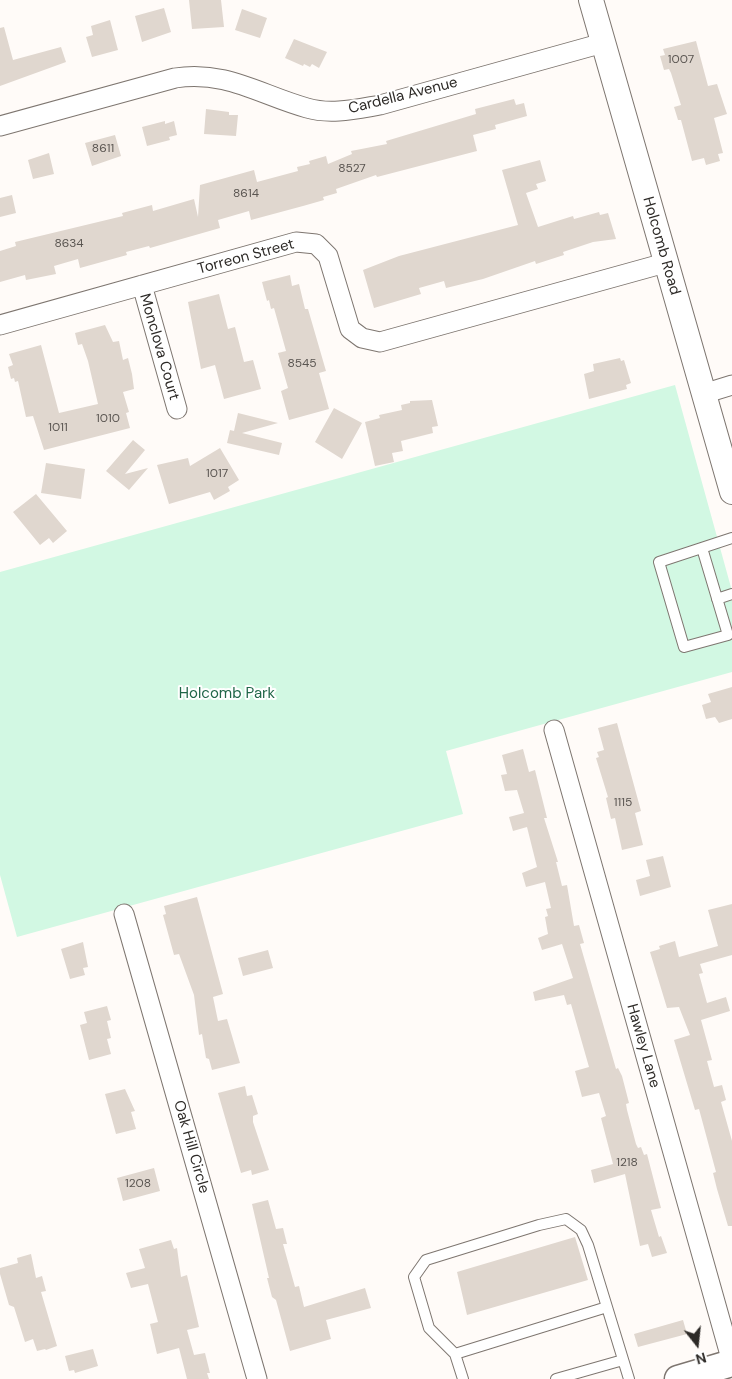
<!DOCTYPE html>
<style>
body{margin:0}
#map{position:relative;width:732px;height:1379px;overflow:hidden;background:#fffbf8;font-family:"DM Sans",sans-serif}
canvas{display:block}
.north{position:absolute;left:672px;top:1319px;width:50px;height:50px;-webkit-text-stroke:4px #fff;paint-order:stroke;rotate:164deg;font-size:14px;font-weight:700;line-height:20px;text-align:center;color:#2d2a27}
.north::after{content:'';display:block;margin:auto;width:18px;height:22px;background:#2d2a27;clip-path:polygon(50% 0,100% 100%,50% 72%,0 100%)}
</style>
<div id="map">
<canvas width="732" height="1379"></canvas>
<div class="north">N</div>
</div>
<script>
const c = document.querySelector('canvas').getContext('2d');
c.lineJoin = 'round';
function paint(path, color) { c.fillStyle = color; c.fill(path, 'evenodd'); }
function trace(path, color, width, dash) { c.strokeStyle = color; c.lineWidth = width; c.lineCap = dash ? 'butt' : 'round'; c.setLineDash(dash || []); c.stroke(path); }
function write(font, color, halo, rows, align = 'center') {
  c.font = font + ' "DM Sans",sans-serif'; c.lineWidth = 4; c.setLineDash([]); c.textBaseline = 'middle'; c.strokeStyle = halo; c.fillStyle = color; for (const [text, x, y, turn = 0] of rows) {
    c.save(); c.translate(x, y); c.rotate((+turn || 0) * Math.PI / 180); c.textAlign = isNaN(turn) ? turn : align; if (halo) c.strokeText(text, 0, 0); c.fillText(text, 0, 0); c.restore();
  }
}
const green = new Path2D(`
 M675 385 732 591V672L446 751 463 814 17 937 0 875V572Z`);
const building = new Path2D(`
 M189 0H221L224 27 192 29Z
 M164 8 171 32 142 42 135 16Z
 M242 9 267 18 260 38 235 30Z
 M110 20 118 50 92 57 86 37 93 35 91 26Z
 M4 27 13 60 61 47 66 62 0 86V28Z
 M294 39 327 52 319 68 312 64 310 67 304 64 303 66 285 58Z
 M696 41 708 86 717 84 727 114 714 118 723 153 718 154 720 161 706 165 704 158 692 161 681 120H678L674 107 681 105 671 73 669 69 664 70 660 56 665 55 663 49Z
 M514 99 516 105 524 103 527 116 495 125 496 129 473 135 477 151 377 177 376 175 336 189 337 193 323 197 324 200 303 206 251 220 249 211 218 220 220 228 150 248 149 246 126 252 127 255 80 268 78 259 54 266 56 274 26 280 25 275 0 282V251L16 246 15 242 123 216 122 213 152 205 153 211 194 199 198 217 200 185 254 170 257 182 298 171 297 167 310 164 309 161 326 156 328 164 352 154 351 151 387 144 386 141 476 114 475 109Z
 M206 109 229 112V115H238L236 136 204 134Z
 M165 121V124L174 121 177 135 169 137 170 140 147 146 142 127Z
 M115 135 121 156 92 166 85 143Z
 M49 153 54 174 33 179 28 160Z
 M540 160 546 181 536 184 538 189 526 193 538 227 573 216 574 219 599 212 600 215 608 213 616 239 593 242 563 252 564 255 536 264 535 261 483 279 446 288 444 281 419 288 421 294 374 308 363 270 399 256 518 225 502 170Z
 M12 195 16 213 0 217V198Z
 M290 275 292 286 299 284 305 309H308L326 371 319 373 329 409 289 420 281 391 288 388 278 353 286 351 274 308 271 309 269 300 267 301 262 282Z
 M219 294 228 329 235 327 244 362 253 360 261 389 224 399 215 365 201 369 188 302Z
 M105 325 113 342 119 341 123 360 128 358 132 374 134 389 123 392 129 412 126 413 130 428 44 450 33 416 26 417 18 381 15 382 14 378 11 379 8 367 13 365 9 354 41 345 59 413 98 404 88 361 82 344 78 345 75 333Z
 M620 358 621 361 624 360 631 383 626 385 627 389 589 399 584 374 594 371 593 364Z
 M432 400 438 426 432 427 433 433 401 441 403 451 392 453 394 462 375 466 365 422 380 418 379 415 402 410 401 405 410 403V401Z
 M334 408 362 423 342 459 315 442Z
 M238 413 278 423 242 433 282 443 279 455 227 443 230 430 234 431Z
 M133 440 145 450 125 474 148 468 129 490 106 471Z
 M220 448 239 480 228 487 230 491 214 500 210 492 169 504 157 465 188 458 190 466Z
 M46 463 85 469 81 499 41 493Z
 M36 494 67 531 53 543 49 538 40 545 13 512Z
 M732 687V719L719 723 715 717 706 719 702 705 711 702 708 694Z
 M617 723 641 811 635 813 643 845 622 850 615 818 611 819 606 798 608 797 596 758 599 757 597 752 604 750 598 728Z
 M523 749 529 772 535 770 547 818H544L558 862H556L562 886 567 885 574 926 579 925 584 943 580 944 616 1069 618 1068 622 1076 629 1103 626 1104 627 1110 636 1144 638 1148 641 1147 644 1155 647 1154 661 1208 651 1210 659 1237 661 1236 667 1253 652 1257 648 1244 640 1246 625 1174 594 1183 591 1170 613 1164 601 1118 606 1116 599 1093 582 1097 575 1071 589 1067 571 1004 567 1005 564 995 535 1001 533 992 573 978 562 944 542 950 538 938 548 934 545 917 548 916 546 909 551 908 545 882 526 887 522 873 537 867 527 827 513 831 509 817 524 813 517 790 505 791 501 775 507 774 502 755Z
 M663 856 671 887 640 896 636 880 650 876 646 860Z
 M197 897 223 994 213 997 218 1021 227 1019 240 1063 212 1070 209 1059 206 1058 202 1034 199 1035 194 995 179 954 174 955 163 915 166 914 164 906Z
 M732 904V955L700 964 703 973 699 974 707 1003 726 997 730 1011 701 1020 712 1060 707 1061 714 1087 722 1085 726 1100 721 1102 732 1141V1226H728L717 1189 713 1173 716 1172 699 1109 695 1110 674 1040 690 1035 679 1007 667 1008 650 952 660 949 659 946 675 941 679 957 718 946 708 910Z
 M83 942 88 967 83 968 85 975 70 979 61 949Z
 M268 950 273 968 243 976 238 958Z
 M107 1006 111 1020 107 1021 111 1038 107 1039 111 1054 89 1060 80 1025 87 1023 84 1012Z
 M245 1086 247 1096 252 1095 258 1114 253 1116V1122L269 1170 252 1175 251 1170 241 1173 218 1093Z
 M125 1089 135 1111 131 1112 136 1129 116 1134 105 1094Z
 M154 1168 160 1191 123 1201 117 1178Z
 M268 1200 276 1229 283 1228 287 1244H283L295 1287 299 1286 304 1307 365 1288 371 1308 326 1320 331 1339 290 1351 276 1300 272 1297 267 1278H269L252 1204Z
 M575 1237 588 1280 467 1315 457 1272Z
 M171 1240 174 1249 177 1248 181 1277 187 1275 199 1327 187 1330 194 1355 205 1353 210 1373H207L209 1379H187L179 1348 157 1354 150 1324 158 1322 148 1284 131 1288 126 1273 145 1268 139 1249Z
 M31 1254 36 1278 42 1276 46 1291 41 1292 57 1346 46 1350 45 1349 37 1351 33 1339 25 1342 14 1307 9 1305 0 1274V1268L18 1263 17 1258Z
 M683 1320 687 1334 638 1347 634 1334Z
 M93 1349 98 1366 75 1373 74 1370 69 1371 65 1356Z`);
const service = new Path2D(`
 M702 548 728 635 684 647 659 562 732 538
 M717 599 732 594
 M455 1354 607 1307
 M463 1379 455 1354 429 1328 414 1277 426 1260 539 1225 566 1219 581 1230 588 1245 629 1379
 M556 1379 623 1360`);
const minor = new Path2D(`
 M0 126 175 78C226 70 260 95 307 108 331 115 356 109 380 105L603 43
 M142 285 177 409
 M0 325 296 242 316 244 328 256 350 329 362 338 380 342 665 263
 M703 394 732 385
 M554 730 732 1362
 M124 914 257 1379`);
const tertiary = new Path2D(`
 M591 0 732 492`);
const secondary = new Path2D(`
 M678 1379 732 1363`);
const numberNames = [
 ["1007",681,60],
 ["8611",103,149],
 ["8527",352,169],
 ["8614",246,194],
 ["8634",69,244],
 ["8545",302,364],
 ["1010",108,419],
 ["1011",58,428],
 ["1017",217,474],
 ["1115",623,803],
 ["1218",627,1163],
 ["1208",138,1184]
];
const streetNames = [
 ["Cardella Avenue",403,96,-14],
 ["Holcomb Road",661,246,74],
 ["Torreon Street",246,257,-15],
 ["Monclova Court",159,347,74],
 ["Hawley Lane",643,1046,74],
 ["Oak Hill Circle",191,1147,74]
];
const parkNames = [
 ["Holcomb Park",227,694]
];
paint(green, '#d2f8e3');
paint(building, '#e0d7cf');
trace(service, '#7e7670', 12);
trace(minor, '#7e7670', 21);
trace(tertiary, '#7e7670', 26);
trace(secondary, '#7e7670', 29);
trace(service, '#fff', 10);
trace(minor, '#fff', 19);
trace(tertiary, '#fff', 24);
trace(secondary, '#fff', 26);
write('12px', '#5a5551', null, numberNames);
write('15px', '#2d2a27', '#fff', streetNames);
write('15px', '#206648', '#fff', parkNames);
</script>
